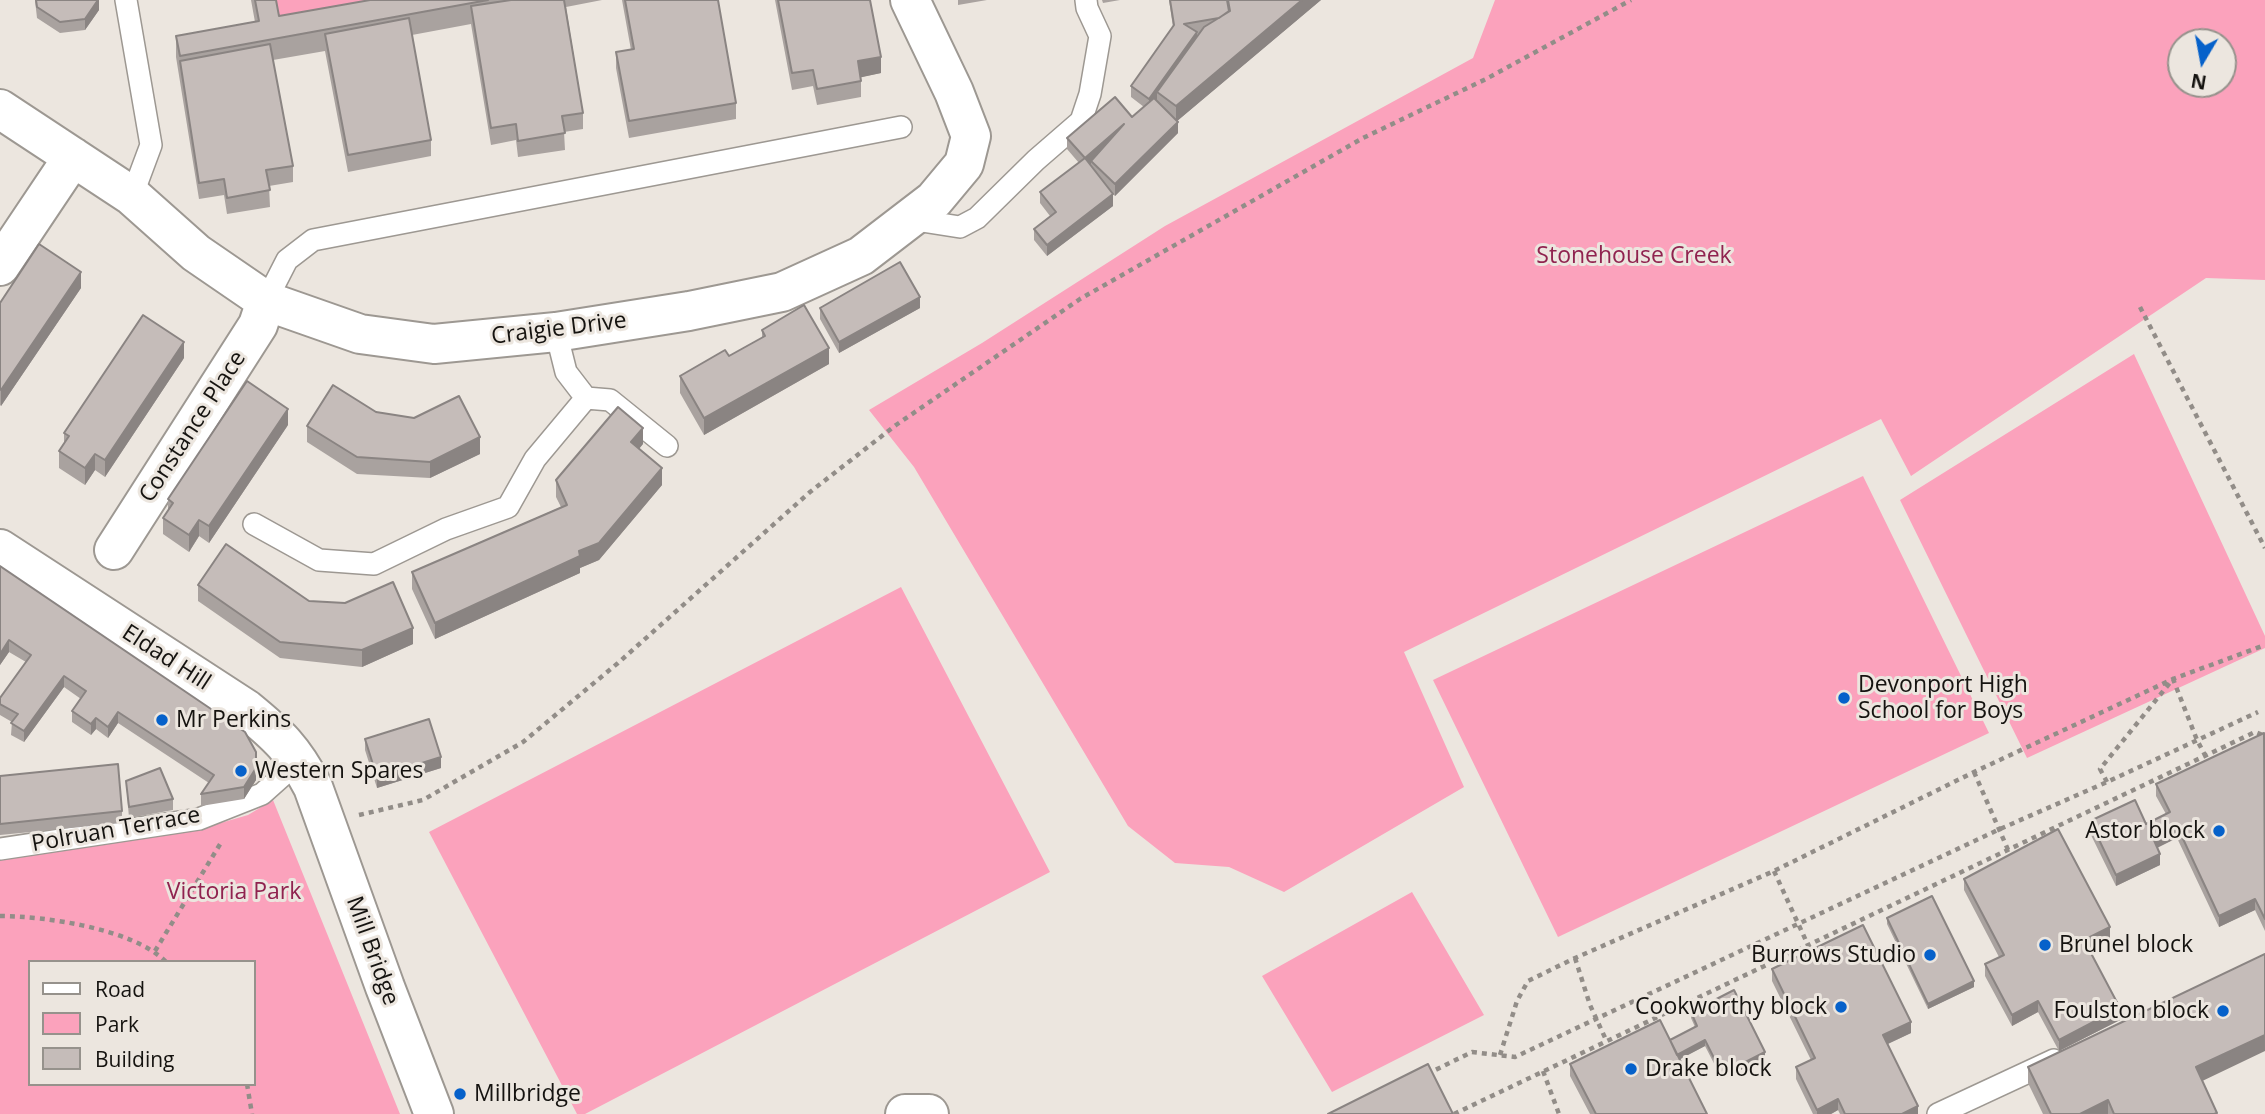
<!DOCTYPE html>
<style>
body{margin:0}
#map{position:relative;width:2265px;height:1114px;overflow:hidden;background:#ece6df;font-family:"Open Sans",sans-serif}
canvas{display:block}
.legend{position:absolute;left:28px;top:960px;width:228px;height:126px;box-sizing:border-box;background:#ece6df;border:2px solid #96928c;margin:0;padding:9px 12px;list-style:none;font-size:21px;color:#151310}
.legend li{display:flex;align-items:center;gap:14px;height:35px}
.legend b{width:35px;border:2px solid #96928c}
.north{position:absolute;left:2167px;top:28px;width:70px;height:70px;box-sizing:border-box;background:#ece6df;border:2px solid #96928c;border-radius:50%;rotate:190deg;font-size:19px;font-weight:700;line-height:28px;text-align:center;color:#151310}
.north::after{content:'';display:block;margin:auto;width:24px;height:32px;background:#0661ca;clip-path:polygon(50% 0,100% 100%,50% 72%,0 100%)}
</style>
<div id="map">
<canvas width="2265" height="1114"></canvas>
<ul class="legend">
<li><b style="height:9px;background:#fff"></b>Road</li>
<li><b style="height:19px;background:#fba2bc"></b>Park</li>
<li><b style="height:19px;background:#c5bcb9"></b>Building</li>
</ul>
<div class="north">N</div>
</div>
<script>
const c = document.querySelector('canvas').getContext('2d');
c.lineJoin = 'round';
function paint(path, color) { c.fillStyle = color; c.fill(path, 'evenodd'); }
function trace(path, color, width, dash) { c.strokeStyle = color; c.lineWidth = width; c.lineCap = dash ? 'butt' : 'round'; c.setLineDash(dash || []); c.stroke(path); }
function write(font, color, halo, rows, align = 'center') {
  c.font = font + ' "Open Sans",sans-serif'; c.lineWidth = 6; c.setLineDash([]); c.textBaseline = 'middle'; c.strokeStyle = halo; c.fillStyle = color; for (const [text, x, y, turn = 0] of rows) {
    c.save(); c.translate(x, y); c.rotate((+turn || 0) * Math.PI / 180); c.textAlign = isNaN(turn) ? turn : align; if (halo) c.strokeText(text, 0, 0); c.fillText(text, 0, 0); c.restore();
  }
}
const green = new Path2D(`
 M276 0H427L281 27Z
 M1495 0H2265V280L2206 278 1911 476 1881 419 1404 652 1464 787 1284 892 1229 867 1175 863 1128 826 914 467 869 410 982 343 1165 226 1473 58ZM2181 42H2223V84H2181Z
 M2134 354 2265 636V648L2027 758 1900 500Z
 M1863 476 1989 733 1558 937 1433 680Z
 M901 587 1050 872 585 1114H577L429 832Z
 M273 800 400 1114H0V847L207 827 248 815ZM30 962H254V1084H30Z
 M1412 892 1484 1015 1332 1092 1262 976Z`);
const path = new Path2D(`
 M2140 307 2265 548
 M1974 772 2009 852
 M2107 782 2100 769 2173 679 2197 740 2206 757
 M359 815 423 800 523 742 618 663 810 492 896 425 1080 299 1363 138 1486 79 1631 0
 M1774 871 1813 956
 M0 916C45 916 134 929 166 962
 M155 951 222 841
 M1575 958 1590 1005 1607 1042
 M1500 1055 1517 1001 1528 981 1575 958 1774 871 1974 772 2173 679 2265 645
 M1543 1071 1559 1114
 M1427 1074 1472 1052 1515 1057 2000 829 2107 782 2258 712
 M247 1084 252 1114
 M1454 1114 2255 732 2265 736`);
const lane = new Path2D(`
 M126 0 151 145 132 196
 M909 219 960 227 977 218 1036 160 1081 121 1090 94 1100 36 1087 8 1086 0
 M266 301 287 260 313 240 901 127
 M586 398 610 400 667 446
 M254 524 319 560 374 564 446 529 508 507 535 459 586 398 566 372 556 332
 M0 849 199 819 262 794 299 761
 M1938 1114 2054 1060`);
const street = new Path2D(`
 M0 109 132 196 196 253 266 301 360 334 434 344 556 332 689 311 782 292 861 256 934 200 964 164 971 136 954 92 910 0
 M0 266 73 157
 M114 550 258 325 266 301
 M905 1114H929`);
const secondary = new Path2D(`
 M0 549 246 709C279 736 293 749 313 787L385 987 434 1114`);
const wall = new Path2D(`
 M35 0H99V10L85 30 60 33 37 18Z
 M251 0H276L279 16 370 0H602L566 7 583 113V129L564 132 565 150 518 157 516 140 491 145 471 24 412 35 431 140V156L348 172 325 51 273 60 293 166V182L269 186 270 207 227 214 224 195 199 199 176 57V36L255 22Z
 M622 0H718L736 103V119L629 138 616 68V52L631 50Z
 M775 0H870L881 73 861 77V97L817 105 813 86 792 90Z
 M958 0H987L958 5Z
 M1102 0H1120L1103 3Z
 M1169 0H1321L1177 121 1178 133 1115 196 1112 193 1113 206 1047 256 1034 240V229L1050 216 1040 203V192L1079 163 1067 149V138L1132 117 1144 107 1131 97V86L1173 27Z
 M81 288 1 406 0 405V303Z
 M820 308H920L839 353 820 319Z
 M762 330 829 364 704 435 680 393V376L729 356 762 338Z
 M184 358 105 477 95 470 85 485 59 468V451L64 444V433Z
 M376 412 480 454 430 478 357 474 307 442V426Z
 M288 425 209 543 199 536 189 552 163 534V518L168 510V499Z
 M643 444 639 449 662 485 599 560 580 568V573L435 639 412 589V572L561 507 556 497V480Z
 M0 566 256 780 244 799 201 806V794L209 783 118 723 108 738 96 729 91 735 72 722V711L81 699 64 687 24 742 11 735 12 722 0 715V698L26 662 9 652 0 665Z
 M198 585 309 601 413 644 362 667 280 658 198 601Z
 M2265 734V931L2255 910 2219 927 2177 838 2157 847 2160 865 2116 886 2090 833V821L2146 824 2166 814 2156 796V784Z
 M365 739 441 768 377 788 365 750Z
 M0 776 122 811V823L0 835Z
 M126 781 173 799V810L129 818Z
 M1964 879 2110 938 2089 949 2120 1020 2059 1051 2038 1012 2012 1026 1985 976V964L1999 957 1964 890Z
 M1887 918 1974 987 1928 1009 1887 924Z
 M1772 969 1911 1033 1888 1044 1918 1114H1840L1838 1110 1831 1114H1813L1796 1079V1067L1811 1060 1772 981Z
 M1691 1012 1765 1058 1722 1079 1705 1046 1679 1059 1707 1114H1590L1570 1076V1064L1670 1040 1695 1027 1691 1018Z
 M2028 1067 2202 1081 2217 1114H2043L2028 1083Z`);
const shadedWall = new Path2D(`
 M98 0H99V10L85 30V19Z
 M1302 0H1321L1176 122V106Z
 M1197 32V44L1157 92V99L1149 110V99Z
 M881 57V73L858 78V61Z
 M1178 122V133L1115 196V184Z
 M1124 124 1091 161V164L1085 169V158Z
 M1113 194V206L1047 256V245Z
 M81 272V288L1 406V390Z
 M920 297V308L839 353V342Z
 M184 342V358L105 477V460Z
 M829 348V364L704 435V418Z
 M288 409V425L209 543V526Z
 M643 428V444L631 458V442Z
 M480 437V454L430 478V462Z
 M95 454V470L85 485V468Z
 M662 468V485L599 560 580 568V573L435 639V623L579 551Z
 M199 520V536L189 552V535Z
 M413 628V644L362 667V650Z
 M9 640V652L0 665V654Z
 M64 676V687L24 742V731Z
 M118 712V723L108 738V727Z
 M96 718V729L91 735V724Z
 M441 757V768L377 788V777Z
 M256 768V780L244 799V787Z
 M2177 826V838L2153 850V838Z
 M2160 854V865L2116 886V875Z
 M2255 899V910L2219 927V916Z
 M2110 927V938L2084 951V940Z
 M1974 981V987L1928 1009V1004Z
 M2038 1001V1012L2012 1026V1015Z
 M2120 1008V1020L2059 1051V1040Z
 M1911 1022V1033L1883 1046V1035Z
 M2265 1035V1051L2196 1084V1067Z
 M1705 1040V1046L1675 1062V1056Z
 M1765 1052V1058L1722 1079V1074Z
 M1838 1099V1110L1831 1114H1817V1110Z
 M2108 1100V1114H2080Z
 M1918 1106V1114H1902Z`);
const building = new Path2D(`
 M36 0H98L85 19 60 22 37 7Z
 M255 0H276L279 16 370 0H488L180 56 176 36 259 21Z
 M511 0H564L583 113 562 116 565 133 518 141 516 124 491 128 471 6Z
 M625 0H718L736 103 629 121 616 52 634 49Z
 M778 0H870L881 57 858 61 861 81 817 89 813 70 792 73Z
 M1170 0H1227L1229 11 1219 18 1184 24 1197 32 1149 99 1131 86 1174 25Z
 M1228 0H1302L1176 106 1157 92 1204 27 1230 11Z
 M409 18 431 140 348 155 325 34Z
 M270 44 293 166 266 170 270 190 227 198 224 179 199 183 180 61Z
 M1115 97 1132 117 1154 98 1178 122 1115 184 1091 161 1124 124 1085 158 1067 138Z
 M1085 158 1113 194 1047 245 1034 229 1056 212 1040 192Z
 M39 244 81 272 1 390 0 389V303Z
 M900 262 920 297 839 342 820 308Z
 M804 305 829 348 704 418 680 376 725 350 729 356 765 336 762 330Z
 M143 315 184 342 105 460 95 454 85 468 59 451 69 436 64 433Z
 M247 381 288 409 209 526 199 520 189 535 163 518 173 503 168 499Z
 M333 385 376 412 414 418 459 396 480 437 430 462 357 457 307 426Z
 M618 407 643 428 631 442 662 468 599 543 579 551 580 556 435 623 412 572 567 505 556 480Z
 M226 544 309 601 345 603 393 582 413 628 362 650 280 642 198 585Z
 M0 566 245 732 256 752V768L244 787 201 794 214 775 118 712 108 727 96 718 91 724 72 711 86 691 64 676 24 731 11 723 18 714 0 704V698L31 655 9 640 0 654Z
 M429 719 441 757 377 777 365 739Z
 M2264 733 2265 919 2255 899 2219 916 2177 826 2153 838 2160 854 2116 875 2090 821 2135 800 2146 824 2170 812 2156 784Z
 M118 764 122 811 0 824V776Z
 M160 768 173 799 129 807 126 781Z
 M2058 829 2110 927 2084 940 2120 1008 2059 1040 2038 1001 2012 1015 1985 964 2004 955 1964 879Z
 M1932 896 1974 981 1928 1004 1887 918Z
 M1863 925 1911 1022 1883 1035 1918 1106 1902 1114H1845L1838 1099 1817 1110 1796 1067 1815 1058 1772 969Z
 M2265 954V1035L2196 1067 2217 1113 2214 1114H2114L2108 1100 2080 1114H2051L2028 1067Z
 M1734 990 1765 1052 1722 1074 1705 1040 1677 1055 1670 1040 1697 1026 1691 1012Z
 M1660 1020 1707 1114H1596L1570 1064Z
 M1428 1064 1453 1114H1328Z`);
const markers = [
 [1844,698,7,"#0661ca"],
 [162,720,7,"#0661ca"],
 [241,771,7,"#0661ca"],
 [2219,831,7,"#0661ca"],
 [2045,945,7,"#0661ca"],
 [1930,955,7,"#0661ca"],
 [1841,1007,7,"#0661ca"],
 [2223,1011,7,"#0661ca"],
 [1631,1069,7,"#0661ca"],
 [460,1094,7,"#0661ca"]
];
const parkNames = [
 ["Stonehouse Creek",1634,256],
 ["Victoria Park",234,892]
];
const streetNames = [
 ["Craigie Drive",559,329,-7],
 ["Constance Place",193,427,-57],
 ["Eldad Hill",166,658,33],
 ["Polruan Terrace",116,830,-10],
 ["Mill Bridge",372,951,70]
];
const poiNames = [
 ["Devonport High",1858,685],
 ["School for Boys",1858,711],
 ["Mr Perkins",176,720],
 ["Western Spares",255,771],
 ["Astor block",2205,831,"right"],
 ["Brunel block",2059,945],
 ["Burrows Studio",1916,955,"right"],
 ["Cookworthy block",1827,1007,"right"],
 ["Foulston block",2209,1011,"right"],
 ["Drake block",1645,1069],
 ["Millbridge",474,1094]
];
paint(green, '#fba2bc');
trace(lane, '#9d9892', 24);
trace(street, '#9d9892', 42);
trace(secondary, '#9d9892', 42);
trace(path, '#928d88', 4.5, [5, 5]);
trace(lane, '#fff', 21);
trace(street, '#fff', 38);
trace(secondary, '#fff', 38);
paint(wall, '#a9a29f');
paint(shadedWall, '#8a8482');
paint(building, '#c5bcb9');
trace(building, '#8a8482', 2);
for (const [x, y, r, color] of markers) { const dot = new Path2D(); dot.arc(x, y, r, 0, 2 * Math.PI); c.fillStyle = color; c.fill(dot); trace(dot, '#ece6df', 2.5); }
write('23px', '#90234f', '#ece6df', parkNames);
write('23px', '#151310', '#ece6df', streetNames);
write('23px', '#151310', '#ece6df', poiNames, 'left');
</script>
